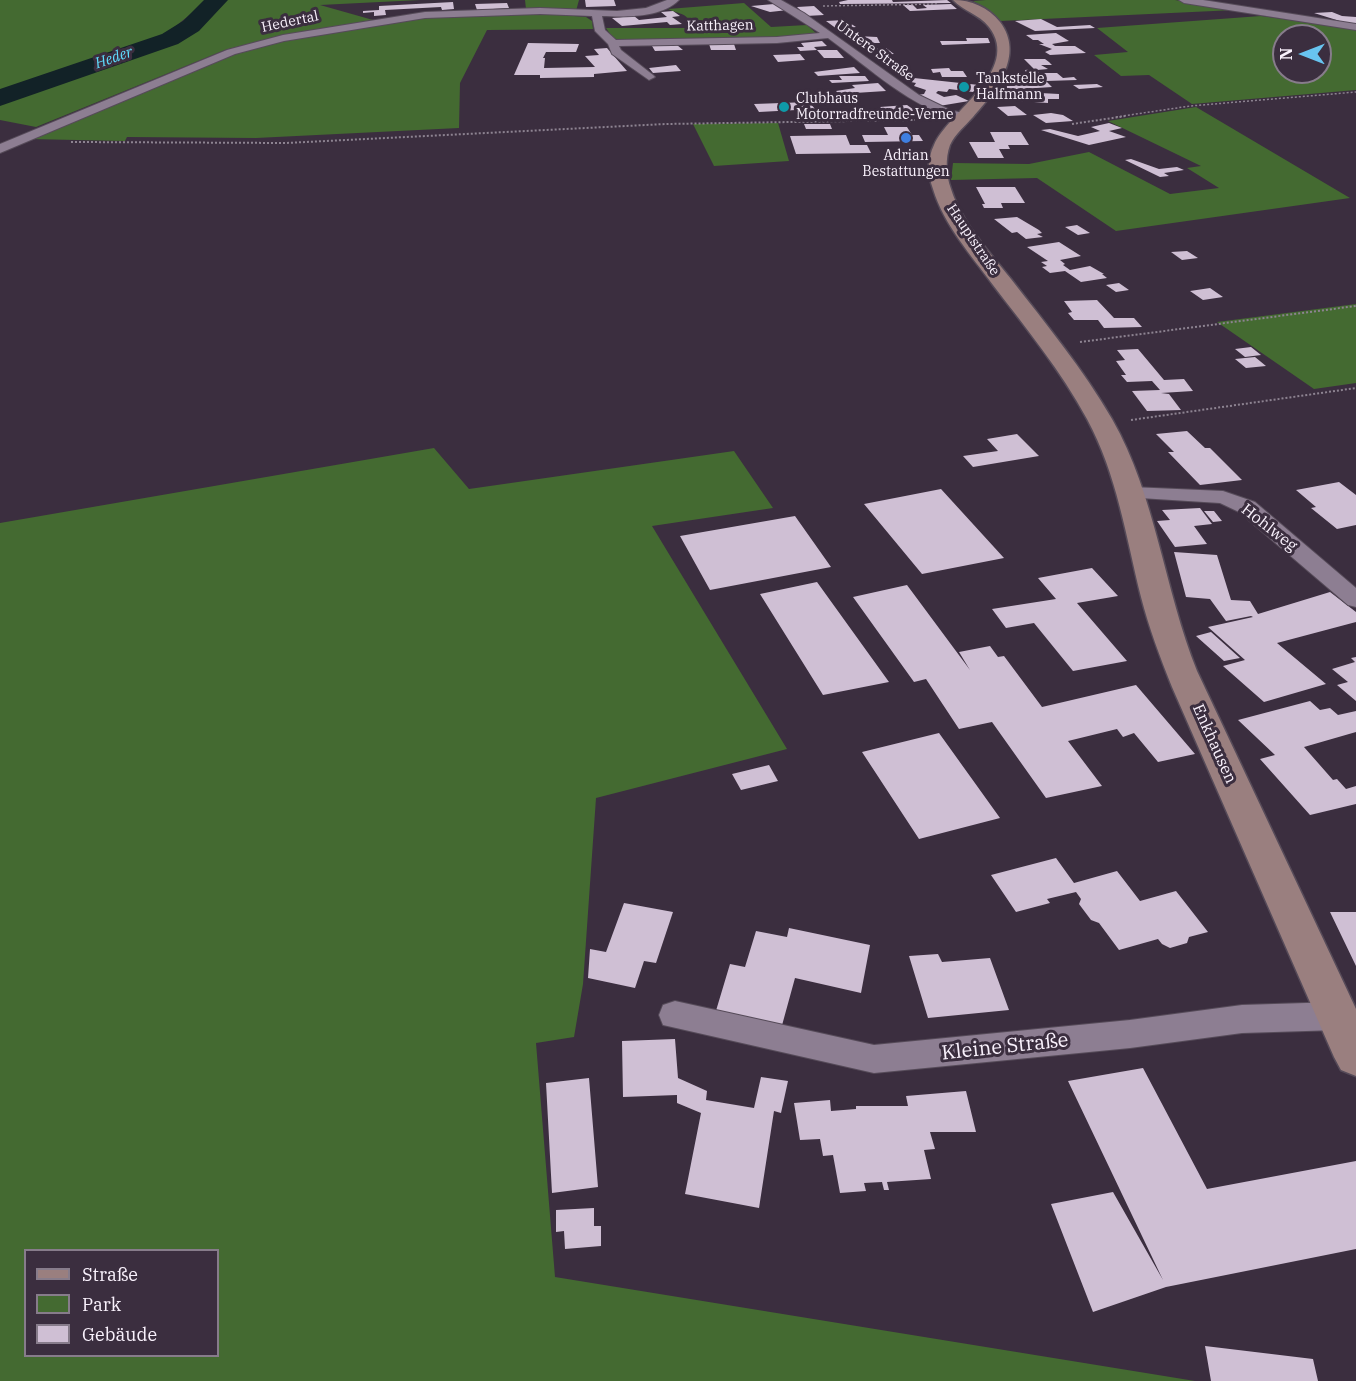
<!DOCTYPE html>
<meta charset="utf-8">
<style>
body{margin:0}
#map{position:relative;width:1356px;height:1381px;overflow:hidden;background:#3b2e3f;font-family:"IBM Plex Serif",serif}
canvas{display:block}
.legend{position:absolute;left:24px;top:1249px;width:195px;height:108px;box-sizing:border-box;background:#3b2e3f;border:2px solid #877c8b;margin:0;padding:8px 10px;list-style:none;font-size:18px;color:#f9f1fc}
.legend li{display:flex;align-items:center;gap:12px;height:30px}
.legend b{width:30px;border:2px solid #877c8b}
.north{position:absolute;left:1272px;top:24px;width:60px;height:60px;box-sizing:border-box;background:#3b2e3f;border:2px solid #877c8b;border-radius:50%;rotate:270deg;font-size:16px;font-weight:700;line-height:24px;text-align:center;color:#f9f1fc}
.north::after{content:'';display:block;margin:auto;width:21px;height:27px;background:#68c4f0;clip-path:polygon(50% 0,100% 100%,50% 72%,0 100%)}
</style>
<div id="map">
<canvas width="1356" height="1381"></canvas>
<ul class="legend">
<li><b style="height:8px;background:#9a7f7f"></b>Straße</li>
<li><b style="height:16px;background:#446a31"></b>Park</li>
<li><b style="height:16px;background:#cfbfd4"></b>Gebäude</li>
</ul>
<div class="north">N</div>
</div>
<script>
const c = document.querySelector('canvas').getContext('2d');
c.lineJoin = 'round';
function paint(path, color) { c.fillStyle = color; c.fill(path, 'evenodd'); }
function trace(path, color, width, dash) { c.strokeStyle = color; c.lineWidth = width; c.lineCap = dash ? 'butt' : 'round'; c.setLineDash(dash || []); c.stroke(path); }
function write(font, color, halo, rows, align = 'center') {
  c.font = font + ' "IBM Plex Serif",serif'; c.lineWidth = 6; c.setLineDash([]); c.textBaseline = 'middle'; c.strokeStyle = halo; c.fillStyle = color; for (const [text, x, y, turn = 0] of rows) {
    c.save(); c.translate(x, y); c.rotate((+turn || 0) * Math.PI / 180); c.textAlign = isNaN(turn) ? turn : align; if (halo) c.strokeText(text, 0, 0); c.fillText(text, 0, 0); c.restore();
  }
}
const green = new Path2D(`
 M0 0H208L161 38 136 48 0 93Z
 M225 0H420L320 5 373 20 278 37 225 50 36 127 0 120V104L175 40 198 26Z
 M525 0H579L576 11 526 9Z
 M986 0H1175L1235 10 1000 21 989 10 973 1Z
 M744 3 771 27 807 25 817 34 771 39 620 41 612 37 606 28H691C689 12 680 15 668 9Z
 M538 13 586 17 592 21 593 29 487 30 460 83 459 128 256 138 127 137 125 141 28 139 239 51 284 40 404 19Z
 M1261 16 1356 29V90L1192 104 1149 75 1121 76 1094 55 1128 52 1097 28ZM1284 36H1320V72H1284Z
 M1196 107 1350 198 1116 231 1037 178 951 180 953 163 1029 164 1089 152 1170 194 1219 188 1187 168 1201 166 1108 121Z
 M778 123 789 161 714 166 693 124Z
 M1356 304V383L1314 389 1217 322Z
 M434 448 469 489 734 451 773 508 652 526 787 749 596 798 583 984 574 1037 536 1043 555 1277 1195 1381H0V523ZM26 1250H218V1356H26Z`);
const river = new Path2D(`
 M204 0H228L199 31 178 44 0 106V89L162 34 183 21Z`);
const building = new Path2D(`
 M585 0H614L616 6 586 7Z
 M848 0H892L893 2 947 0 951 3 840 4 839 2Z
 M453 2 454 9 442 10 441 7 385 10 386 15 374 16V12L363 13V11L379 10V6Z
 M507 3 509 8 477 10 475 4Z
 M774 4 788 10 770 12 751 6Z
 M951 4 957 9 910 11 903 5H913L917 9 927 8 923 5Z
 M814 6 824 15 806 16 797 7Z
 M673 11 680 16 672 17 682 24 670 25 667 22 622 26 612 18 634 16 639 20 667 17 661 12Z
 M1332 12 1342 16 1356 17V24L1343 22 1314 13Z
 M1041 19 1057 27 1090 25 1095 28 1035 31 1015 21Z
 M845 20 856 27 837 29 826 21Z
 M1056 33 1069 41 1052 44 1055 46H1075L1086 53 1050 55 1045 52 1052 49 1039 44H1044L1038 40H1033L1026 35Z
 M856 36 877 37 880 43H864Z
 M966 38H988L990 43 942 45 940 41H967Z
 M822 41 827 46 814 47 817 50 800 51 797 47H804L801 43Z
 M528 43 579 44 576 52H546L543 58H545L544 68 595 67 585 56 599 55 594 49 607 48 627 71 594 74V77L540 78V75H514Z
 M709 44H734L736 50H711Z
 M677 45 683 50 655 51 652 46Z
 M886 48 894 54 874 55 867 49Z
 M817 50H837L844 58H824Z
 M800 54 805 60 778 62 773 55Z
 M1024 59H1045L1049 62 1052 65H1041L1048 69 1037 70 1039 73H1057L1063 78 1074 77 1077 80 1046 81 1052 87 1006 90 1007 86 1035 84 1024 74H1027L1025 70 1034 69Z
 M676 65 681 71 653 73 649 68Z
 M854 67 860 73 818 76 814 72Z
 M949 68 951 71H963L967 77H942L940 72 933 73 931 69Z
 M839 76H865L869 81 832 83 829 80H842Z
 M914 78 979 85 973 92 949 89 947 92 938 91 936 93 944 97 956 95 969 101 939 106 918 95 924 94 926 90 914 86 916 83 911 82Z
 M878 83 886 91 839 94 836 91 855 88 852 85Z
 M1097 84 1103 87 1079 89 1073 85Z
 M1021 92 1059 94V99H1048V103L1020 101Z
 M809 102 815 109 759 112 754 104Z
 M907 105 917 112 889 114 880 107Z
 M1015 106 1027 115 1008 116 997 107Z
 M1051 113 1063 115 1073 121 1046 123 1033 115Z
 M1109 123 1122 128 1109 131 1126 137 1089 145 1041 130 1050 129 1078 136 1100 131 1091 127Z
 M804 124H830L832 129H806Z
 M884 127H907L912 135H919L923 141 865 142 862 135H888Z
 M990 132H1021L1029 145H1008L1010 149H999L1004 158H978L969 142H995Z
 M846 135 850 145H867L871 153 796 154 790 136Z
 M1131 159 1159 169 1177 167 1184 170 1164 173 1169 176 1160 177 1125 160Z
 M976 187H1015L1025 203H1001L1003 208H984L982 204H985Z
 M1017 217 1039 230 1042 233 1037 234 1043 237 1026 239 1017 232 1012 233 994 219Z
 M1077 225 1090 233 1078 235 1065 227Z
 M1059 242 1081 256 1060 260 1065 264 1063 265 1070 270 1090 266 1104 274H1102L1107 278 1081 282 1065 271 1050 273 1042 267 1047 266 1041 262 1048 261 1027 247Z
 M1187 251 1198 258 1182 260 1171 252Z
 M1119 283 1129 290 1116 292 1106 285Z
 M1210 288 1223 297 1203 300 1190 291Z
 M1097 300 1114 318H1134L1142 327 1104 328 1098 320H1074L1068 313 1072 312 1064 301Z
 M1251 347 1261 355 1245 357 1235 349Z
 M1138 349 1164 380 1184 379 1193 391 1161 393 1169 394 1181 410 1147 411 1132 391 1160 390 1152 381 1127 382 1121 375H1126L1116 361 1125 360 1117 350Z
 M1255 357 1266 366 1246 368 1235 359Z
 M1187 431 1205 448H1210L1242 480 1200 485 1168 452H1174L1156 434Z
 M1017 434 1039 456 973 467 963 456 998 451 987 439Z
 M1339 482 1356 495V525L1337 529 1311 508 1316 507 1296 490Z
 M941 489 1004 558 922 574 864 504Z
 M1200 508 1212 524 1194 526 1207 544 1175 547 1157 521 1170 520 1162 510Z
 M1204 511H1214L1222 521 1213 522Z
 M795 516 831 567 710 590 680 536Z
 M1174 552 1217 555 1231 600 1250 601 1258 614 1330 592 1356 612V622L1277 643 1326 684 1264 702 1223 666 1245 660 1208 627 1253 617 1251 616 1226 621 1210 599 1186 597Z
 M1092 568 1118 596 1077 603 1127 661 1073 671 1034 623 1006 628 992 609 1056 599 1038 578Z
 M817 582 889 682 823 695 760 594Z
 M907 585 970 670 959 652 990 646 998 657 1004 656 1042 707 1136 685 1195 754 1158 762 1134 733 1123 737 1117 729 1068 741 1102 786 1046 798 992 722 959 729 926 679 914 682 853 597Z
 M1211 632 1240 658 1224 661 1196 636Z
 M1356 657V701L1337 685 1348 682 1332 669 1355 662 1351 658Z
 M1310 701 1320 710 1330 708 1338 715 1356 711V732L1304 747 1333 780 1337 779 1346 789 1356 786V804L1310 815 1260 759 1275 755 1238 720Z
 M939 733 1000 818 919 839 862 752Z
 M769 765 778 781 741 790 732 774Z
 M1056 858 1074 883 1117 871 1140 901 1176 891 1208 932 1189 937 1187 943 1170 948 1162 944 1158 939 1119 950 1099 923 1091 920 1079 904 1081 899 1076 892 1047 899 1050 903 1016 912 991 875Z
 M624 903 673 912 656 963 644 961 635 988 588 978 590 949 606 952Z
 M1330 912H1356V966Z
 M789 928 870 945 861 993 795 978 781 1029 715 1014 730 964 745 967 756 931 787 937Z
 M938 954 942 962 990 958 1009 1010 928 1018 909 956Z
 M675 1039 678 1078 707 1091 706 1100 754 1108 761 1077 788 1081 781 1113 774 1111 759 1208 685 1194 701 1113 677 1103V1095L623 1097 622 1041Z
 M1143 1068 1207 1189 1356 1161V1249L1166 1287 1093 1312 1051 1204 1113 1192 1163 1280 1068 1081Z
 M589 1078 598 1187 552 1193 546 1083Z
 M966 1091 976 1132H930L935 1149 924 1150 931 1179 887 1182 889 1190H884L882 1182 864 1183 866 1191 840 1193 833 1155 823 1156 820 1139 800 1140 794 1103 830 1100 831 1111 856 1109V1106H908L906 1096Z
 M594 1208V1226H601V1246L565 1249 564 1231 556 1232V1210Z
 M1205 1346 1313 1359 1318 1381H1211Z`);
const pathFar1 = new Path2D(`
 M823 6 939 4
 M1116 117 1190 106 1356 92`);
const path = new Path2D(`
 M1072 124 1126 116
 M71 142 286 143 666 124 915 120
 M1080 342 1356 306
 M1131 420 1356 388`);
const minor = new Path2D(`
 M667 0H679C661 18 626 17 602 16L605 30 616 40 777 37 820 33 768 0H781L804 13 919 95 950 110 967 114 969 117 963 121C910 108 871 69 828 38L777 43 619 46 621 50 653 75 655 77 649 80 612 54 608 44 595 31 592 16 540 14 425 18 284 41 235 54 0 153V144L227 50 283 35 425 12 540 8 617 11 646 8Z
 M1179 0H1203L1356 24V30L1184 3Z
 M1131 487 1223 491 1255 502 1356 588V607L1348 605 1239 512 1220 503 1124 497 1120 493 1124 489Z
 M675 1001 874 1045 1130 1020 1242 1005 1338 1002 1350 1006 1354 1016 1350 1026 1338 1030 1242 1033 1130 1048 874 1073 663 1025 659 1015 663 1005Z`);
const secondary = new Path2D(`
 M953 0C971 0 988 7 1000 22 1025 55 996 91 973 117 965 126 955 134 950 145 945 159 946 175 951 189 962 224 989 251 1011 279 1046 324 1083 369 1112 419 1156 496 1164 589 1197 671L1356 1009V1076L1341 1070 1334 1057 1172 687C1160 657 1149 628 1141 597 1126 537 1117 474 1087 419 1061 371 1026 328 993 285 971 255 944 225 933 189 928 175 927 159 934 145 948 112 1022 70 989 27 979 14 963 11 953 0Z`);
const markers = [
 [964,87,6,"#0f9aa8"],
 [784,107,6,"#0f9aa8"],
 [906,138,6,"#3f7fe0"]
];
const farStreetnames = [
 ["Hedertal",290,22,-12],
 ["Katthagen",720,26,-1],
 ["Untere Straße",875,51,36],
 ["Hauptstraße",973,240,56]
];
const farPoinames = [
 ["Tankstelle",976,79],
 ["Halfmann",976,95],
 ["Clubhaus",796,99],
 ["Motorradfreunde-Verne",796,115],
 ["Adrian",906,156,"center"],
 ["Bestattungen",906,172,"center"]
];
const farWaternames = [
 ["Heder",114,58,-19]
];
const streetNames = [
 ["Hohlweg",1269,528,38],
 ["Enkhausen",1214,744,66]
];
const nearStreetnames = [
 ["Kleine Straße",1005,1047,-6]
];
paint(green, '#446a31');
paint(river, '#122227');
paint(building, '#cfbfd4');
trace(minor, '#564b59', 2);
trace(secondary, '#564b59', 3);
trace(pathFar1, '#8d8391', 1.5, [2, 2]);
trace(path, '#8d8391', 2, [2, 2]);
paint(minor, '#8d7e92');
paint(secondary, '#9a7f7f');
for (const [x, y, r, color] of markers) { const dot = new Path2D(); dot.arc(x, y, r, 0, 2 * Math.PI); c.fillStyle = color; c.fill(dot); trace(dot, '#3b2e3f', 2); }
write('14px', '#f9f1fc', '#3b2e3f', farStreetnames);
write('14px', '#f9f1fc', '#3b2e3f', farPoinames, 'left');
write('italic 15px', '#5fdefe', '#3b2e3f', farWaternames);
write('16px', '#f9f1fc', '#3b2e3f', streetNames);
write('20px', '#f9f1fc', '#3b2e3f', nearStreetnames);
</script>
